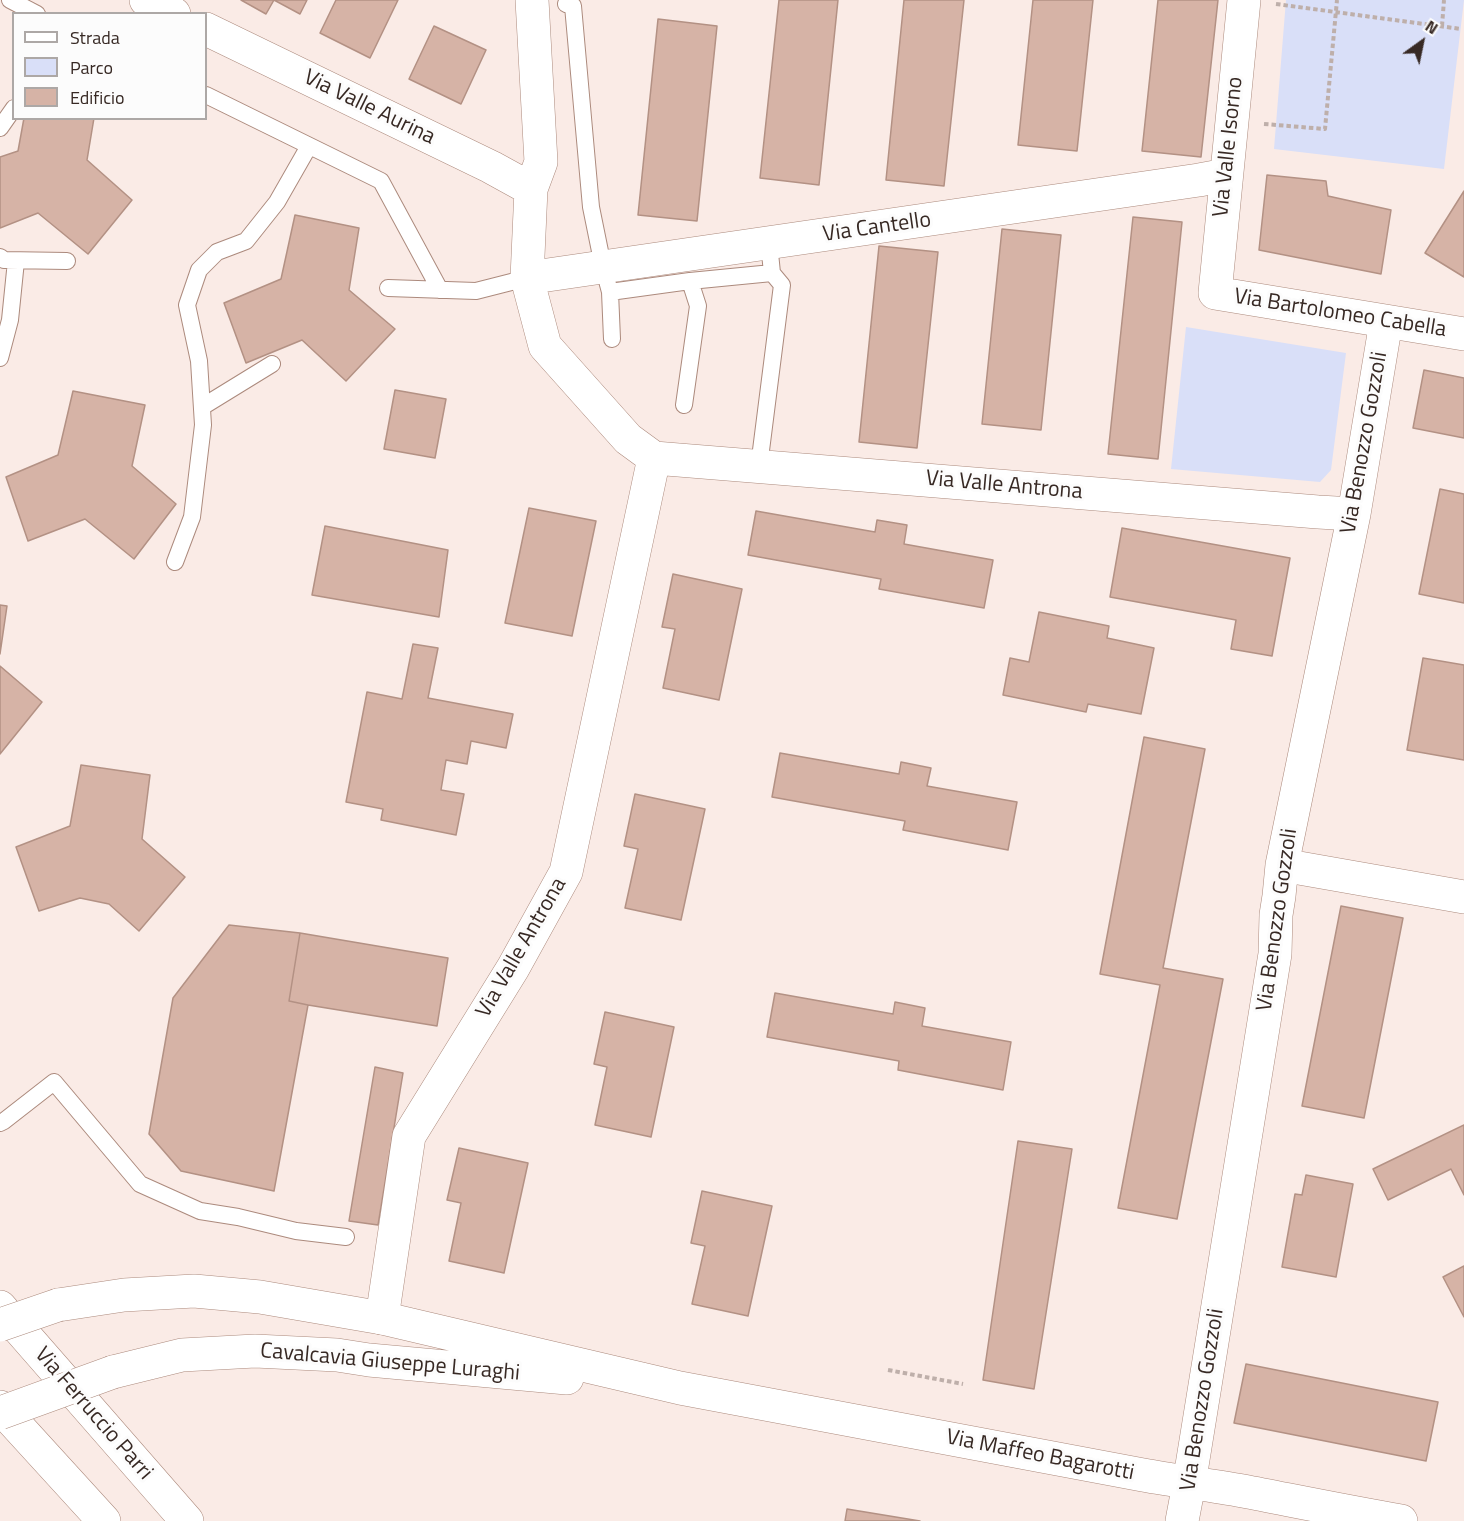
<!DOCTYPE html>
<style>
body{margin:0}
#map{position:relative;width:1464px;height:1521px;overflow:hidden;background:#faebe6;font-family:"Titillium Web",sans-serif}
canvas{display:block}
.legend{position:absolute;left:12px;top:12px;width:195px;height:108px;box-sizing:border-box;background:#fcfcfc;border:2px solid #ada8a6;margin:0;padding:8px 10px;list-style:none;font-size:18px;color:#372924}
.legend li{display:flex;align-items:center;gap:12px;height:30px}
.legend b{width:30px;border:2px solid #ada8a6}
.north{position:absolute;left:1392px;top:12px;width:60px;height:60px;-webkit-text-stroke:4px #fcfcfc;paint-order:stroke;rotate:33deg;font-size:16px;font-weight:700;line-height:24px;text-align:center;color:#372924}
.north::after{content:'';display:block;margin:auto;width:21px;height:27px;background:#372924;clip-path:polygon(50% 0,100% 100%,50% 72%,0 100%)}
</style>
<div id="map">
<canvas width="1464" height="1521"></canvas>
<ul class="legend">
<li><b style="height:8px;background:#fff"></b>Strada</li>
<li><b style="height:16px;background:#d9dff8"></b>Parco</li>
<li><b style="height:16px;background:#d6b3a6"></b>Edificio</li>
</ul>
<div class="north">N</div>
</div>
<script>
const c = document.querySelector('canvas').getContext('2d');
c.lineJoin = 'round';
function paint(path, color) { c.fillStyle = color; c.fill(path, 'evenodd'); }
function trace(path, color, width, dash) { c.strokeStyle = color; c.lineWidth = width; c.lineCap = dash ? 'butt' : 'round'; c.setLineDash(dash || []); c.stroke(path); }
function write(font, color, halo, rows, align = 'center') {
  c.font = font + ' "Titillium Web",sans-serif'; c.lineWidth = 6; c.setLineDash([]); c.textBaseline = 'middle'; c.strokeStyle = halo; c.fillStyle = color; for (const [text, x, y, turn = 0] of rows) {
    c.save(); c.translate(x, y); c.rotate((+turn || 0) * Math.PI / 180); c.textAlign = isNaN(turn) ? turn : align; if (halo) c.strokeText(text, 0, 0); c.fillText(text, 0, 0); c.restore();
  }
}
const green = new Path2D(`
 M1286 0H1464L1444 169 1274 149Z
 M1186 327 1346 353 1331 470 1320 482 1171 469Z`);
const building = new Path2D(`
 M241 0H307L300 14 274 0 266 14Z
 M336 0H398L370 58 320 33Z
 M779 0H838L819 185 760 178Z
 M904 0H964L944 186 886 180Z
 M1033 0H1093L1077 151 1018 145Z
 M1158 0H1218L1201 157 1142 151Z
 M658 19 717 26 697 221 638 215Z
 M434 26 486 50 461 104 409 79Z
 M24 118H94L87 160 132 200 88 254 38 213 0 228V157L18 151Z
 M1267 175 1326 181 1328 196 1391 210 1381 274 1259 250Z
 M1464 191V277L1425 253Z
 M295 215 359 228 349 290 395 329 346 381 302 340 246 363 224 303 281 279Z
 M1133 217 1182 222 1158 459 1108 454Z
 M1002 229 1061 235 1041 430 982 424Z
 M879 246 938 252 917 448 859 442Z
 M1424 370 1464 378V438L1413 428Z
 M395 390 446 399 435 458 384 449Z
 M73 391 145 405 132 466 176 504 134 559 85 519 28 541 6 477 58 455Z
 M1440 489 1464 494V603L1419 594Z
 M529 508 596 521 572 636 505 623Z
 M756 511 875 532 877 520 907 525 904 544 993 560 984 608 879 589 881 579 748 555Z
 M325 526 448 550 439 617 312 595Z
 M1122 528 1290 558 1272 656 1231 649 1236 620 1110 597Z
 M673 574 742 589 719 700 663 688 675 629 662 627Z
 M0 605 7 606 0 654Z
 M1039 612 1109 626 1107 638 1154 648 1141 714 1088 704 1086 712 1003 695 1010 658 1029 662Z
 M413 644 438 648 428 698 513 714 506 748 471 741 467 764 446 760 441 790 464 794 456 835 381 820 383 809 346 802 367 692 402 699Z
 M1423 658 1464 665V760L1407 750Z
 M0 666 42 702 0 754Z
 M1144 737 1205 749 1163 968 1223 979 1177 1219 1118 1208 1160 985 1100 974Z
 M780 753 899 774 901 762 931 768 927 786 1017 802 1008 850 903 830 905 821 772 797Z
 M81 765 150 775 142 839 185 877 139 931 109 904 80 898 39 911 16 847 70 826Z
 M635 794 705 809 681 920 625 908 638 849 624 846Z
 M1341 906 1403 918 1364 1118 1302 1106Z
 M229 925 300 933 289 1001 308 1005 274 1191 181 1171 149 1134 173 998Z
 M300 933 448 958 437 1026 308 1005 289 1001Z
 M775 993 893 1014 895 1002 925 1008 922 1026 1011 1042 1003 1090 898 1070 899 1061 767 1037Z
 M605 1012 674 1027 651 1137 595 1125 607 1067 594 1064Z
 M375 1067 403 1073 378 1225 349 1221Z
 M1464 1125V1195L1451 1169 1388 1200 1373 1169Z
 M1018 1141 1072 1149 1034 1389 983 1380Z
 M459 1148 528 1163 504 1273 449 1261 461 1203 447 1200Z
 M1306 1175 1353 1184 1336 1277 1282 1267 1295 1194 1302 1195Z
 M702 1191 772 1206 748 1316 692 1304 705 1246 691 1243Z
 M1464 1266V1317L1443 1277Z
 M1246 1364 1438 1402 1426 1461 1234 1423Z
 M847 1509 920 1521H845Z`);
const path = new Path2D(`
 M1276 4 1461 29
 M1442 26 1444 0
 M1264 124 1325 129 1337 0
 M888 1370 963 1384`);
const service = new Path2D(`
 M10 0 37 14
 M566 4 573 6 591 207 603 266 610 292 612 339
 M206 95 381 181 440 290
 M0 128 14 108
 M0 257 4 260 67 261
 M388 288 476 291 527 278
 M610 292 690 281 772 273
 M0 358 10 320 16 261
 M684 405 698 306 690 281
 M202 407 272 364
 M759 466 782 285 772 273 769 243
 M175 562 192 517 203 425 199 361 187 305 199 270 217 252 246 241 277 202 309 146
 M0 1123 4 1121 54 1082 140 1184 200 1211 238 1217 296 1231 346 1237`);
const minor = new Path2D(`
 M146 0 174 14
 M532 0 541 162 531 189 527 278 545 346 628 439 654 458 1318 512 1354 514
 M1244 0 1215 293 1464 334
 M206 29 491 167 531 189
 M527 278 1199 180 1226 175
 M1282 865 1464 897
 M382 1318 409 1136 513 968 566 872 654 458
 M1189 1484 1275 954 1276 915 1279 896 1282 865 1354 514 1386 322`);
const tertiary = new Path2D(`
 M58 1305 124 1295 194 1291 260 1297 382 1318 680 1388 1143 1475C1176 1481 1210 1485 1243 1491 1295 1501 1348 1512 1401 1521
 M113 1372 182 1355 255 1351 337 1355 369 1360 567 1378
 M1182 1521 1189 1484`);
const secondary = new Path2D(`
 M0 1307 187 1521
 M0 1407 104 1521`);
const tertiaryBridge = new Path2D(`
 M0 1325 58 1305
 M0 1413 113 1372`);
const streetNames = [
 ["Via Valle Aurina",369,108,26],
 ["Via Valle Isorno",1229,147,-84],
 ["Via Cantello",877,228,-8],
 ["Via Bartolomeo Cabella",1340,314,9],
 ["Via Benozzo Gozzoli",1365,443,-80],
 ["Via Valle Antrona",1004,486,5],
 ["Via Benozzo Gozzoli",1278,920,-82],
 ["Via Valle Antrona",522,948,-60],
 ["Cavalcavia Giuseppe Luraghi",390,1363,5],
 ["Via Benozzo Gozzoli",1203,1400,-81],
 ["Via Ferruccio Parri",93,1414,49],
 ["Via Maffeo Bagarotti",1040,1456,11]
];
paint(green, '#d9dff8');
paint(building, '#d6b3a6');
trace(building, '#b39184', 1.5);
trace(service, '#ac8a7d', 18);
trace(minor, '#ac8a7d', 34);
trace(tertiary, '#ac8a7d', 34);
trace(secondary, '#ac8a7d', 34);
trace(path, '#beafaa', 4, [4.5, 3]);
trace(service, '#fff', 16);
trace(minor, '#fff', 33);
trace(tertiary, '#fff', 33);
trace(secondary, '#fff', 33);
trace(tertiaryBridge, '#ac8a7d', 34, []);
trace(tertiaryBridge, '#fff', 33);
write('22px', '#372924', '#fcfcfc', streetNames);
</script>
